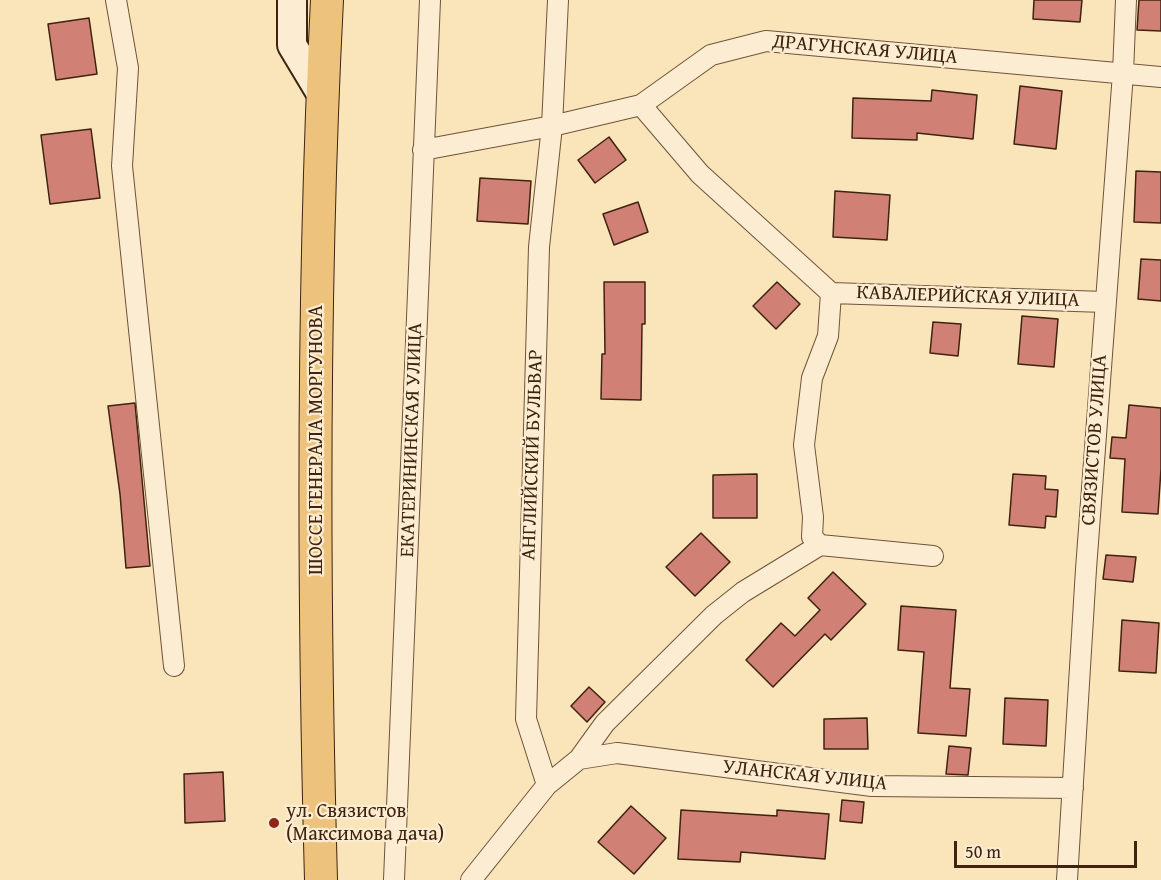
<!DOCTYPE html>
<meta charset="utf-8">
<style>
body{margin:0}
#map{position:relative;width:1161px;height:880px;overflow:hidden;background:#fae4b9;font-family:"Gentium Book Plus",serif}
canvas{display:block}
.scale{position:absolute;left:954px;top:841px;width:183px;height:27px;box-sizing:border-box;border:3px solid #3f2310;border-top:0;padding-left:8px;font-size:18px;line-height:21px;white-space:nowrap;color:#3f2310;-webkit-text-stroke:4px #fcedd2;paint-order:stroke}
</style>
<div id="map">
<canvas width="1161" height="880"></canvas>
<div class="scale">50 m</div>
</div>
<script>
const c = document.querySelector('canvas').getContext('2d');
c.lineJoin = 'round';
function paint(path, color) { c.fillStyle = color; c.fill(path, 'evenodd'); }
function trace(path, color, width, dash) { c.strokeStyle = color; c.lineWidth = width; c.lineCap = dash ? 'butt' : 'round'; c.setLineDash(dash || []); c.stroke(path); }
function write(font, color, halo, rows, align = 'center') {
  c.font = font + ' "Gentium Book Plus",serif'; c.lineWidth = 4.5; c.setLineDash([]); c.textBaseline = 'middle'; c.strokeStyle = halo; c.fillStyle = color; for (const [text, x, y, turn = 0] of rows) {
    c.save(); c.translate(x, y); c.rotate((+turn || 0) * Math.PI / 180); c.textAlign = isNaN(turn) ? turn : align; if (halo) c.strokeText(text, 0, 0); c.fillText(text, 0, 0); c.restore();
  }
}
const building = new Path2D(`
 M1034 0H1082L1080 22 1033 19Z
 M1139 0H1161V31L1137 30Z
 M89 18 97 74 56 80 48 24Z
 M1020 86 1062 91 1056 149 1014 144Z
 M932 90 977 95 973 139 917 133V140L852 138 853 98 931 101Z
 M91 129 100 198 50 204 41 135Z
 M609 137 626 160 595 183 578 160Z
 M1136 171 1161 172V223L1134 222Z
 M480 178 531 181 528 224 477 221Z
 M835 191 890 195 887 240 833 237Z
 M638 202 648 232 614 245 603 214Z
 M1141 259 1161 260V301L1138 299Z
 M604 282H645V324H642L641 400 601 399 602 354H605Z
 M777 282 800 304 776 329 753 306Z
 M1022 316 1058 319 1054 367 1018 364Z
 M933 322 961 324 958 356 930 353Z
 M135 403 150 566 126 568 120 494 108 406Z
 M1129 405 1161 408V469L1158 514 1122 512 1125 459 1110 458 1112 437 1126 438Z
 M757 474V518H713V475Z
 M1013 474 1046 476 1045 489 1058 490 1056 517 1046 516 1045 528 1009 525Z
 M701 533 730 562 695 596 666 567Z
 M1106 555 1136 557 1133 582 1103 579Z
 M833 572 866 604 831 640 825 634 773 687 746 660 781 623 795 636 820 610 808 598Z
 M901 606 956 610 950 688 970 689 966 736 918 733 924 652 898 650Z
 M1122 620 1159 623 1156 673 1119 671Z
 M589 687 605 702 587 722 571 706Z
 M1005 698 1048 700 1046 746 1003 744Z
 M867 718 868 749H824V719Z
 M949 746 971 748 968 775 946 774Z
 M223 772 225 821 185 823 184 774Z
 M842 800 864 802 862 823 840 821Z
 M631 806 666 838 634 874 598 842Z
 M681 810 777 816V810L829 814 825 859 741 852 740 862 678 859Z`);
const street = new Path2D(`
 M116 0 128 68 122 166 174 666
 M423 150 552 126 641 105 711 55 766 41 1161 77
 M831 293 1105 302
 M820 545 933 556
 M579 759 605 723 714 615 743 592 820 545 812 537 813 517 804 445 812 378 828 336 831 293 700 174 641 105
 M547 785 526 719 539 247 552 126 558 0
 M394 880 430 0
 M471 880 547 785 579 759 617 753 872 786 1073 788
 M1067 880 1086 569 1123 73 1126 0`);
const secondary = new Path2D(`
 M292 0V45L322 95`);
const primary = new Path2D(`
 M321 880C313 587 312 293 327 0`);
const markers = [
 [274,823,6,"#8f2418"]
];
const streetNames = [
 ["ДРАГУНСКАЯ УЛИЦА",865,50,5],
 ["КАВАЛЕРИЙСКАЯ УЛИЦА",968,297,2],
 ["ШОССЕ ГЕНЕРАЛА МОРГУНОВА",317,440,-90],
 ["ЕКАТЕРИНИНСКАЯ УЛИЦА",412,440,-88],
 ["СВЯЗИСТОВ УЛИЦА",1095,440,-86],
 ["АНГЛИЙСКИЙ БУЛЬВАР",533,455,-88],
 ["УЛАНСКАЯ УЛИЦА",805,776,6]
];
const poiNames = [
 ["ул. Связистов",286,812],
 ["(Максимова дача)",286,835]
];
paint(building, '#d08075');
trace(building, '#3f2310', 1.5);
trace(street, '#6e533a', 22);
trace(secondary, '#3f2310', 32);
trace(primary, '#3f2310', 34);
trace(street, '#fcedd2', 20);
trace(secondary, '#fcedd2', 28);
trace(primary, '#edc27c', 32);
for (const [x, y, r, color] of markers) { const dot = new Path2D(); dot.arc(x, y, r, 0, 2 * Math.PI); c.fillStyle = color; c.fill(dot); trace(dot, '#fcedd2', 2); }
write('20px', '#3f2310', '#fcedd2', streetNames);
write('20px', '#3f2310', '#fcedd2', poiNames, 'left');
</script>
